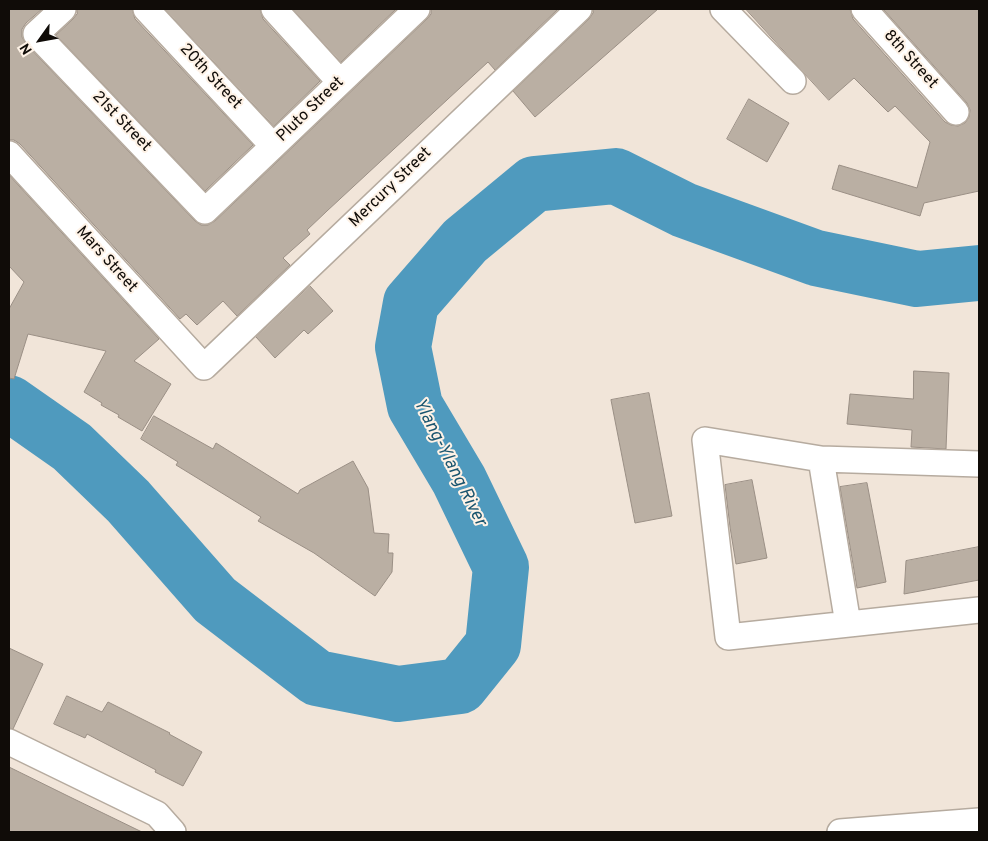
<!DOCTYPE html>
<style>
body{margin:0}
#map{position:relative;width:988px;height:841px;overflow:hidden;background:#f1e5d9;font-family:Overpass,sans-serif}
canvas{display:block}
.frame{position:absolute;inset:0;border:10px solid #100c08;pointer-events:none}
.north{position:absolute;left:15px;top:15px;width:50px;height:50px;-webkit-text-stroke:4px #fef2e6;paint-order:stroke;rotate:238deg;font-size:14px;font-weight:700;line-height:20px;text-align:center;color:#100c08}
.north::after{content:'';display:block;margin:auto;width:18px;height:22px;background:#100c08;clip-path:polygon(50% 0,100% 100%,50% 72%,0 100%)}
</style>
<div id="map">
<canvas width="988" height="841"></canvas>
<div class="frame"></div>
<div class="north">N</div>
</div>
<script>
const c = document.querySelector('canvas').getContext('2d');
c.lineJoin = 'round';
function trace(path, color, width, dash) { c.strokeStyle = color; c.lineWidth = width; c.lineCap = dash ? 'butt' : 'round'; c.setLineDash(dash || []); c.stroke(path); }
function paint(path, color) { c.fillStyle = color; c.fill(path, 'evenodd'); }
function write(font, color, halo, rows, align = 'center') {
  c.font = font + ' Overpass,sans-serif'; c.lineWidth = 4; c.setLineDash([]); c.textBaseline = 'middle'; c.strokeStyle = halo; c.fillStyle = color; for (const [text, x, y, turn = 0] of rows) {
    c.save(); c.translate(x, y); c.rotate((+turn || 0) * Math.PI / 180); c.textAlign = isNaN(turn) ? turn : align; if (halo) c.strokeText(text, 0, 0); c.fillText(text, 0, 0); c.restore();
  }
}
const river = new Path2D(`
 M9 403 72 447 128 501 215 600 317 678 398 694 460 686 493 645 501 567 459 480 415 406 403 347 411 303 465 241 534 184 616 176 684 210 816 258 917 279 979 273`);
const building = new Path2D(`
 M9 9H42L26 23 22 29V37L26 44 195 221 201 225H208L215 221 427 19 431 14V9H558L495 70 488 62 327 211 307 230 310 234 283 258 290 265 237 316 223 301 197 325 186 314 180 319 20 144 14 140H9Z
 M77 9H132L135 19 253 145 205 191 56 35 73 19 77 14Z
 M165 9H260L263 19 320 81 274 126Z
 M293 9H396L341 62Z
 M593 9H658L535 117 513 91 589 19 593 13Z
 M746 9H850L853 19 945 122 951 125 958 126 965 123 969 117 970 110 967 103 883 9H979V191L924 203 920 216 832 189 839 165 917 188 930 142 895 106 888 112 854 78 829 100Z
 M749 99 789 123 767 162 727 139Z
 M9 175 159 339 134 361 171 384 142 431 118 417 119 415 101 405 102 403 84 392 106 351 28 334 14 379 9 378V309L24 282 9 266Z
 M310 286 333 311 308 334 304 330 275 358 256 337Z
 M914 371 949 373 946 449 911 447 912 430 847 424 850 394 913 399Z
 M649 393 672 516 635 523 611 400Z
 M154 416 213 449 216 443 298 494 300 490 353 461 368 488 374 533 389 534 388 553H393L392 572 375 596 314 553 258 521 261 517 176 465 178 462 141 439Z
 M752 480 767 558 736 564 730 527 725 485Z
 M867 483 886 582 857 588 840 487Z
 M979 547V580L904 594 906 561Z
 M9 648 43 664 13 729 9 728Z
 M67 696 102 712 108 702 170 733 169 734 202 752 183 786 155 772 156 770 87 734 85 738 54 724Z
 M9 767 74 799 142 832H9Z`);
const minor = new Path2D(`
 M63 9 36 34 205 211 417 9
 M146 9 273 146
 M274 9 340 82
 M723 9 793 81
 M864 9 956 112
 M9 154 204 367 579 9
 M821 459 848 624
 M979 464 821 459 705 440 728 637 979 610
 M9 742 157 814 173 832
 M840 832 979 821`);
const streetNames = [
 ["8th Street",910,60,48],
 ["20th Street",210,77,47],
 ["Pluto Street",311,110,-44],
 ["21st Street",121,122,46],
 ["Mercury Street",391,188,-44],
 ["Mars Street",106,260,48]
];
const waterNames = [
 ["Ylang-Ylang River",449,463,63]
];
trace(river, '#4f9abe', 56);
paint(building, '#baafa3');
trace(building, '#9a8f85', 1);
trace(minor, '#b6ab9f', 28);
trace(minor, '#fff', 25);
write('16px', '#100c08', '#fef2e6', streetNames);
write('italic 18px', '#1a556f', '#fef2e6', waterNames);
</script>
